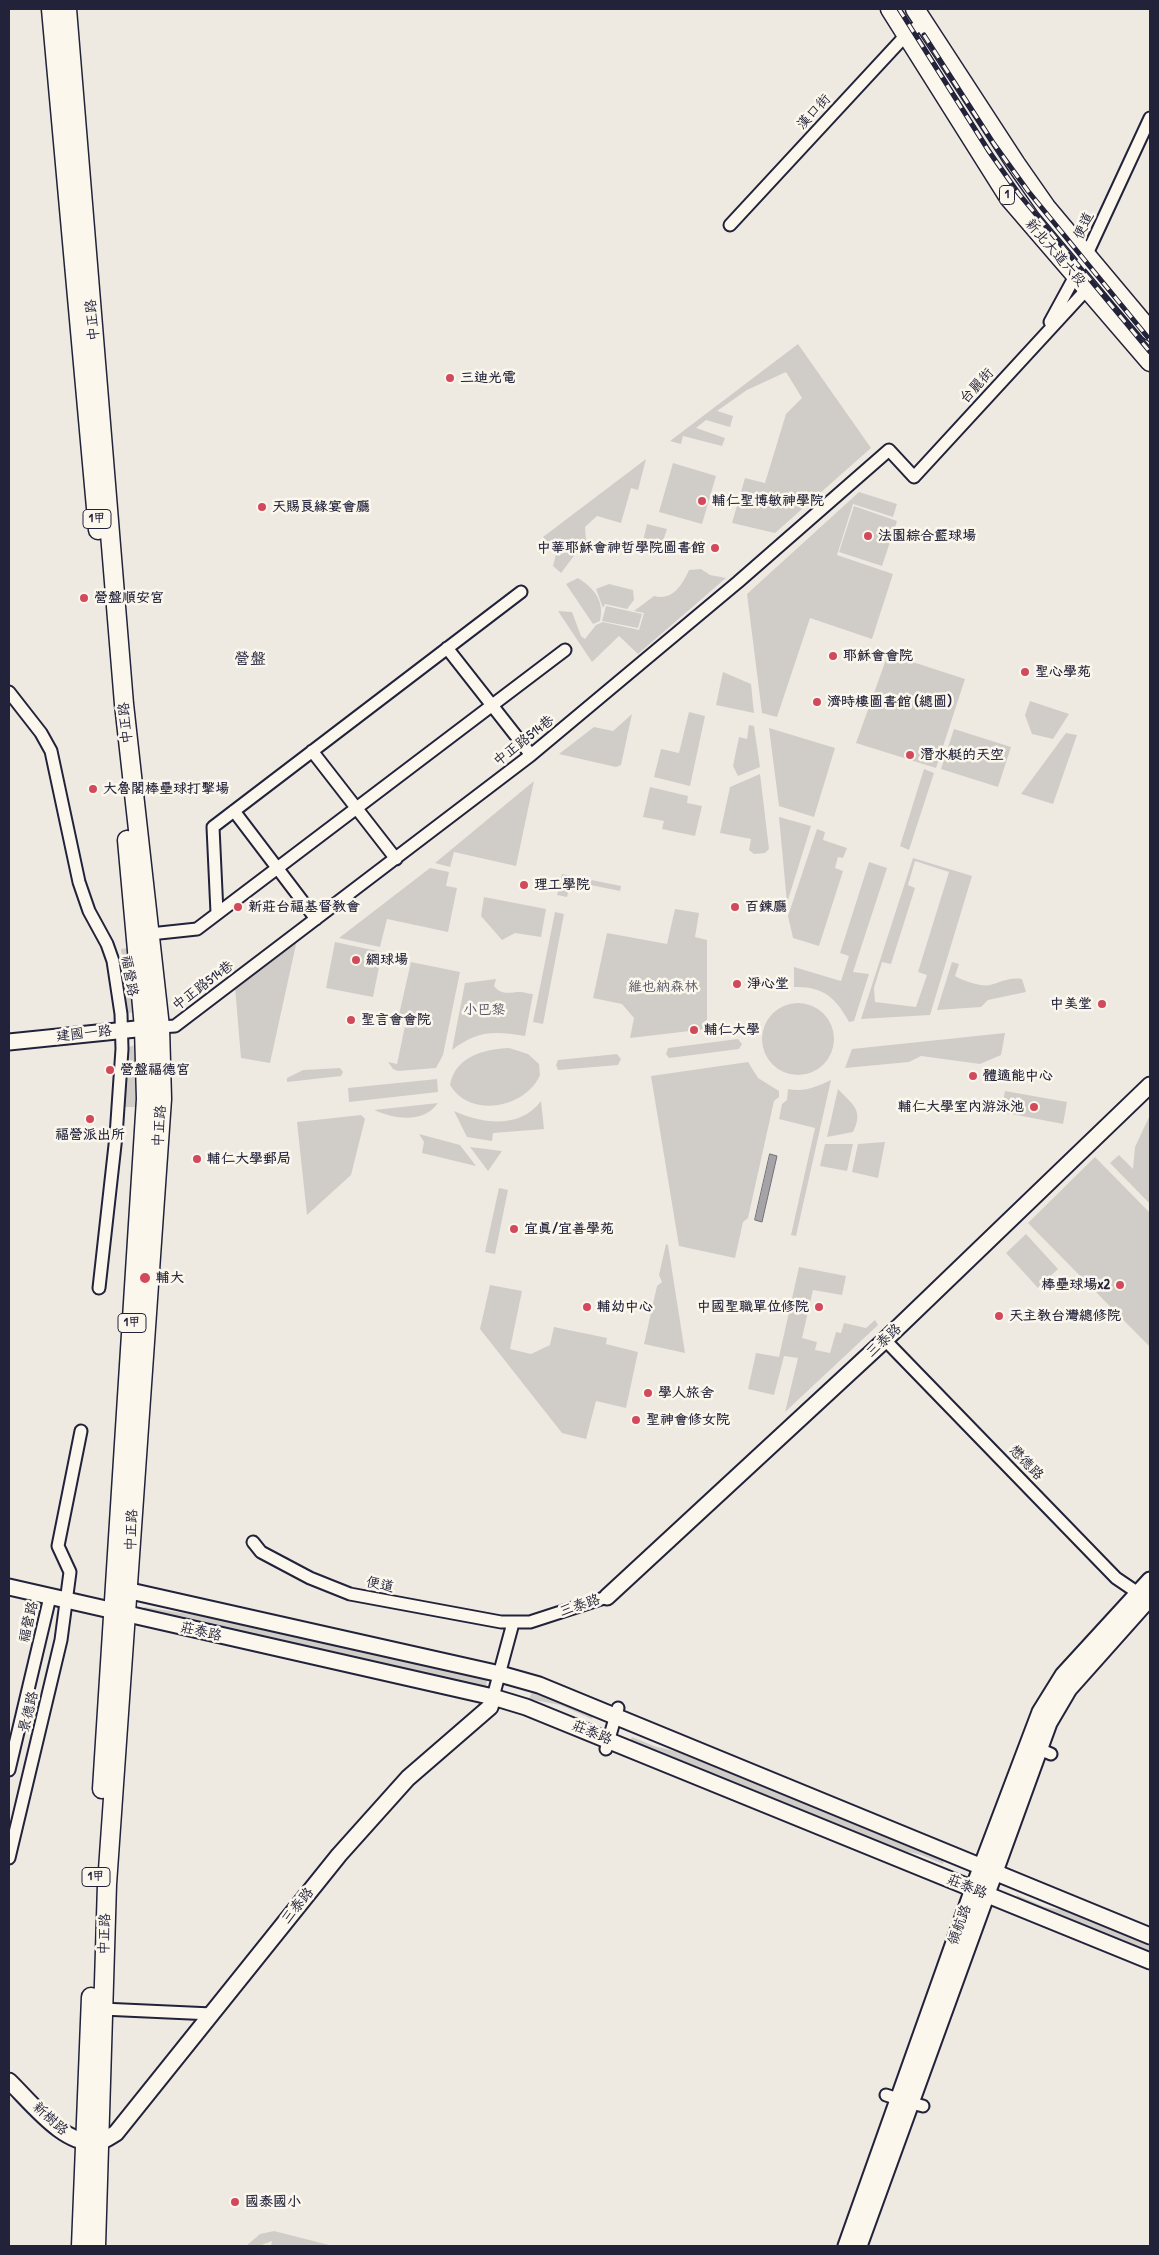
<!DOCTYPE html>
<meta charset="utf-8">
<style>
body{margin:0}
#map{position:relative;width:1159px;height:2255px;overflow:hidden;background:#eeeae2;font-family:"Patrick Hand",sans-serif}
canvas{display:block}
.frame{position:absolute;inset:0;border:10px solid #22223b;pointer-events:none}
</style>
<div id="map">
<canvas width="1159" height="2255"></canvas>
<div class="frame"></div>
</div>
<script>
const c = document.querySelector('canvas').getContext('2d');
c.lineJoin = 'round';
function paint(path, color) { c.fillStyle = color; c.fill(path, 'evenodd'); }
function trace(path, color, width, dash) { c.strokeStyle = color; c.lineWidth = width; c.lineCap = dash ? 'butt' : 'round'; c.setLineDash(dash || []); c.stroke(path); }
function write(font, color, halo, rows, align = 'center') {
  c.font = font + ' "Patrick Hand","LXGW WenKai TC",sans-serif'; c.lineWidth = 5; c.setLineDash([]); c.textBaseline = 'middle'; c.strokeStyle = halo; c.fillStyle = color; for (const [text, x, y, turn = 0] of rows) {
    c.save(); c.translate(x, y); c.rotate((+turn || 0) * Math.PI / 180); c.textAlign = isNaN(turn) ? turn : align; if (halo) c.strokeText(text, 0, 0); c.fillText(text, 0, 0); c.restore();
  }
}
const green = new Path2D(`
 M798 344 871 448 775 533 732 523 745 478 765 483 786 414 802 398 786 372 747 390 717 411 733 416 730 427 706 420 696 428 725 438 722 446 683 436 681 444 670 441Z
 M646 459 638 490 631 488 621 523 597 516 585 527 586 540 561 573 553 566 556 554 543 537Z
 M673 463 716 476 702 524 659 512Z
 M859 492 897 504 893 517 853 504 837 555 893 574 872 639 810 618 777 717 762 713 747 594Z
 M854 506 897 521 882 566 839 552Z
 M647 524 667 529 663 541 654 539 652 548 642 545Z
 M701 569 710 575 726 578 638 654 619 636 592 662 558 611 572 612 581 636 585 639 596 625 603 622 639 630 644 613 634 611 654 596C673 601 682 585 689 570Z
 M578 578C594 588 605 601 600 621L593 624 566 584Z
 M609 584 633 590 634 600 627 609 605 604 603 608 596 589Z
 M606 606 642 614 638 628 602 621Z
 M888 654 965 679 936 768 856 743Z
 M723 672 751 684 754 713 716 705Z
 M1030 701 1069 714 1053 739 1032 734 1025 715Z
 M689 712 705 716 690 786 654 777 661 749 679 753Z
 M632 714 621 765 616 767 559 754 594 727 613 731Z
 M749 725 754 726 760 767 738 776 733 766 739 737 747 739Z
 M769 728 835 748 814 817 779 806Z
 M954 729 1011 747 998 787 941 769Z
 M1066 733 1077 735 1053 804 1021 794Z
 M924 769 934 773 909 850 900 846Z
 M760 774 769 849 765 853 754 854 749 850 751 839 720 833 730 787Z
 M534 781 516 866 454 852 450 867 435 863Z
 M650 787 688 796 687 803 702 806 695 836 662 829 664 821 643 817Z
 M779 817 811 826 787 903Z
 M817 829 825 832 823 840 847 848 843 858 838 857 835 868 843 871 819 946 793 938 788 916Z
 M913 858 972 876 930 1015 861 1019ZM915 861 949 872 918 972 927 975 916 1007 875 1002 874 988 882 962 891 964 915 888 908 885Z
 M869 862 887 868 853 972 869 974 854 1021 849 1022C836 998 823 986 794 987V967L841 981 849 956 840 953Z
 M430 868 449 872 446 886 457 888 448 932 387 919 380 947 339 938Z
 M562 874 621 886 620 891 571 881 567 897 557 895Z
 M484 897 546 909 541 937 515 933 502 940 481 916Z
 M675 909 699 913 695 937 707 940V1029L630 1038 634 1018 622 1004 593 998 607 933 667 944Z
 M555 912 564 914 543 1024 533 1022Z
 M297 940 270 1063 241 1058 235 987Z
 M335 942 382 952 373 997 326 988Z
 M129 948 136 1012 128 1013 121 949Z
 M411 962 460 972 443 1055 436 1068 398 1071 393 1069 388 1062 397 1064 406 1021 398 1019Z
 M952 962 959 964 955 976C963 981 981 987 990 985 1002 982 1008 977 1022 979L1026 992 988 1000 981 1007 937 1010Z
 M496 979 494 986C502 996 510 992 520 992 524 992 529 994 533 994L525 1036C494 1031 478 1030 452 1050L465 983Z
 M762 1039a36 36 0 1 1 72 0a36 36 0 1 1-72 0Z
 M1005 1033 1001 1055 980 1064 921 1056 909 1062 845 1068 852 1049Z
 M738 1039 742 1044 739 1049 669 1058 666 1054 668 1048Z
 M139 1043 138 1107H122L127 1048Z
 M509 1048 528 1054 539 1064 540 1075C526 1108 470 1119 450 1085 455 1057 483 1049 509 1048Z
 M617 1054 621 1059 618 1065 558 1070 556 1065 558 1060Z
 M748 1062 758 1078 779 1091V1097L774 1101 748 1218 743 1222 735 1258 679 1246 651 1076Z
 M340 1068 343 1072 341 1076 287 1082V1078L303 1070Z
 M437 1079 438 1092 349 1102 348 1088Z
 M831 1080 796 1236 791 1235 815 1128 779 1119 782 1104 787 1100 788 1089C805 1092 816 1087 831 1080Z
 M838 1089C853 1105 864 1110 853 1132L827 1137Z
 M1005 1091 1067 1102 1063 1124 1001 1112Z
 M541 1101 544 1129 493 1133 492 1141 467 1137 454 1111C483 1124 520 1129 541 1101Z
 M438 1103C423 1124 394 1119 374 1110Z
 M361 1115 365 1119 351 1175 307 1215 297 1122Z
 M1150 1115V1204L1110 1163 1119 1155 1133 1169 1135 1147Z
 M419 1134 460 1145 476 1166 422 1153 424 1142Z
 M885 1142 878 1178 852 1172 858 1144Z
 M825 1144H853L847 1171 820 1166Z
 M470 1147 502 1151 488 1171Z
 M1095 1157 1150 1213V1347L1028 1223Z
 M499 1188 508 1190 495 1254 485 1252Z
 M1026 1234 1058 1269 1038 1288 1006 1253Z
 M666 1244 668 1245 685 1353 644 1344 657 1286 662 1282 659 1275Z
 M799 1267 846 1276 842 1295 813 1290 802 1338 817 1342 815 1350 830 1353 836 1332 841 1333 844 1323 866 1328 875 1320 878 1325 785 1412 798 1358 784 1356 774 1395 748 1389 756 1353 779 1357Z
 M490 1285 522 1291 510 1349 531 1354 550 1345 554 1327 607 1338 606 1344 638 1352 626 1408 596 1401 586 1439 562 1433 480 1329Z
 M144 1607 202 1616 487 1680 486 1687 144 1610Z
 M532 1692 593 1715 592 1719 560 1705 529 1699Z
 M632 1737 654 1746 678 1752 944 1860 943 1864 921 1855 897 1849 630 1741Z
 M1017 1895 1045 1907 1068 1911 1150 1944V1953L1016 1898Z
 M274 2231 333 2246H271L272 2241 259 2246H246L260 2234Z`);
const water = new Path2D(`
 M770 1154 777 1156 762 1222 755 1220Z`);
const street = new Path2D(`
 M730 225 906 35 923 22
 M1050 322 1086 256 1150 118
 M447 648 531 755
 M9 692 41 733 51 751 79 882 89 911 107 944 113 961 121 1014 122 1049 116 1136 99 1288
 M312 751 396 859
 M234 811 316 919
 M217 913 213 827 521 592
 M150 934 197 929 565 650
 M160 1027 175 1026 531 755 738 582 889 450 914 477 1087 289
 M885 1340 1116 1578 1144 1597
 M253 1542 261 1552 310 1578 350 1594 501 1622H530L607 1597
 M493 1697 513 1623
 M606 1749 618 1708
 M1039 1749 1051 1754
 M9 1770 50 1597
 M9 1858 61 1640 70 1572 58 1546 81 1431
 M102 2009 212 2014
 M886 2095 898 2099
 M911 2103 923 2106`);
const secondary = new Path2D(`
 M9 1042 156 1027
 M9 1587 493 1697 526 1707 1150 1961
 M117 1588 500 1674 539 1685 1150 1936
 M607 1597 885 1340 1150 1085
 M9 2081C31 2102 65 2148 99 2142 104 2141 111 2136 116 2133L339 1855 408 1778 490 1707 493 1697
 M846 2246 973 1889 1040 1712 1063 1675 1150 1580
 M859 2246 1049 1723 1069 1689 1150 1598`);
const primary = new Path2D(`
 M51 9 98 530
 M67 9 124 704 160 1027 162 1099 107 1884 96 2246
 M890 9 1009 198 1150 362
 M915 9 1016 164 1046 207 1150 331
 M102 1789 146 1099 144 1028 127 840
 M81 2246 91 1997`);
const rail = new Path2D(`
 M899 9 988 150 1019 194 1150 352
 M924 35 994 144 1028 191 1150 340`);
const markers = [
 [450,378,5,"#d1495b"],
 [702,501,5,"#d1495b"],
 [262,507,5,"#d1495b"],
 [868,536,5,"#d1495b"],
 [715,548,5,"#d1495b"],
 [84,598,5,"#d1495b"],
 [833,656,5,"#d1495b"],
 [1025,672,5,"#d1495b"],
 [817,702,5,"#d1495b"],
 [910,755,5,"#d1495b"],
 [93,789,5,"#d1495b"],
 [524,885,5,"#d1495b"],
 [238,907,5,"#d1495b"],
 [735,907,5,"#d1495b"],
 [356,960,5,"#d1495b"],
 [737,984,5,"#d1495b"],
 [1102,1004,5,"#d1495b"],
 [351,1020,5,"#d1495b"],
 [694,1030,5,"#d1495b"],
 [110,1070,5,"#d1495b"],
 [973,1076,5,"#d1495b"],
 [1034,1107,5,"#d1495b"],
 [90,1119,5,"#d1495b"],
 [197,1159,5,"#d1495b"],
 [514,1229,5,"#d1495b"],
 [145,1278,6,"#d1495b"],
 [1120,1285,5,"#d1495b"],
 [587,1307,5,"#d1495b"],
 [819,1307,5,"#d1495b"],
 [999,1316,5,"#d1495b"],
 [648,1393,5,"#d1495b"],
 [636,1420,5,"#d1495b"],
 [235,2202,5,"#d1495b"]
];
const shields = [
 [1007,195,15],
 [97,519,28],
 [132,1323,28],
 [96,1877,28]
];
const shieldNames = [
 ["1",1007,195],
 ["1甲",97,519],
 ["1甲",132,1323],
 ["1甲",96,1877]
];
const streetNames = [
 ["漢口街",814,112,-47],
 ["便道",1084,226,-65],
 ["新北大道六段",1055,253,49],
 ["中正路",93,320,-95],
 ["台麗街",977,386,-47],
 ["中正路",126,723,-95],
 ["中正路514巷",524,741,-38],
 ["福營路",129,976,80],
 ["中正路514巷",203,986,-37],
 ["建國一路",84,1034,-6],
 ["中正路",160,1126,-86],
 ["三泰路",884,1341,-43],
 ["懋德路",1026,1463,46],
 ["中正路",132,1530,-87],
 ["便道",380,1585,12],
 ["三泰路",580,1606,-19],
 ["福營路",29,1622,-77],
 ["莊泰路",201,1632,13],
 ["景德路",29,1712,-76],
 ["莊泰路",592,1733,22],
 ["莊泰路",967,1887,22],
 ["三泰路",298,1906,-51],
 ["領航路",960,1925,-70],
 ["中正路",105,1934,-88],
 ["新樹路",50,2119,42]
];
const poiNames = [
 ["三迪光電",460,378],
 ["輔仁聖博敏神學院",712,501],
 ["天賜良緣宴會廳",272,507],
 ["法園綜合籃球場",878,536],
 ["中華耶穌會神哲學院圖書館",705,548,"right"],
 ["營盤順安宮",94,598],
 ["耶穌會會院",843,656],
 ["聖心學苑",1035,672],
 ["濟時樓圖書館 (總圖)",827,702],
 ["潛水艇的天空",920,755],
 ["大魯閣棒壘球打擊場",103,789],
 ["理工學院",534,885],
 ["新莊台福基督教會",248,907],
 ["百鍊廳",745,907],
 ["網球場",366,960],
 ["淨心堂",747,984],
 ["中美堂",1092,1004,"right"],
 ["聖言會會院",361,1020],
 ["輔仁大學",704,1030],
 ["營盤福德宮",120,1070],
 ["體適能中心",983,1076],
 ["輔仁大學室內游泳池",1024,1107,"right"],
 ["福營派出所",90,1135,"center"],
 ["輔仁大學郵局",207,1159],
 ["宜真/宜善學苑",524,1229],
 ["輔大",156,1278],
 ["棒壘球場x2",1110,1285,"right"],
 ["輔幼中心",597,1307],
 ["中國聖職單位修院",809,1307,"right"],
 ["天主教台灣總修院",1009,1316],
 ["學人旅舍",658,1393],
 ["聖神會修女院",646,1420],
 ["國泰國小",245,2202]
];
const parkNames = [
 ["維也納森林",663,987],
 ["小巴黎",484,1010]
];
const quarterNames = [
 ["營盤",250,660]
];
paint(green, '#d0cdc9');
paint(water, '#a6a3a7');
trace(water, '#716f7c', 1);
trace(street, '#22223b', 15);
trace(secondary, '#22223b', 19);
trace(primary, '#22223b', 21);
trace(street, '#fbf7ec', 11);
trace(secondary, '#fbf7ec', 15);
trace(primary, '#fbf7ec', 18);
trace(rail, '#22223b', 5);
trace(rail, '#fbf7ec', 3, [9]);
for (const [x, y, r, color] of markers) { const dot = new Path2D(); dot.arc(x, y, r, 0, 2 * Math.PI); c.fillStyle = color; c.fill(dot); trace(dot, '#fbf7ec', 2); }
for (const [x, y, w] of shields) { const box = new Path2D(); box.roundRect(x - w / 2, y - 9.5, w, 19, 4); c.fillStyle = '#fbf7ec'; c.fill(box); trace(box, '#22223b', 1); }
write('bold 12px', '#22223b', null, shieldNames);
write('14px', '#22223b', '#fbf7ec', streetNames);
write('bold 14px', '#22223b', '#fbf7ec', poiNames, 'left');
write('14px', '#565566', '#fbf7ec', parkNames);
write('16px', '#22223b', '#fbf7ec', quarterNames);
</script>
